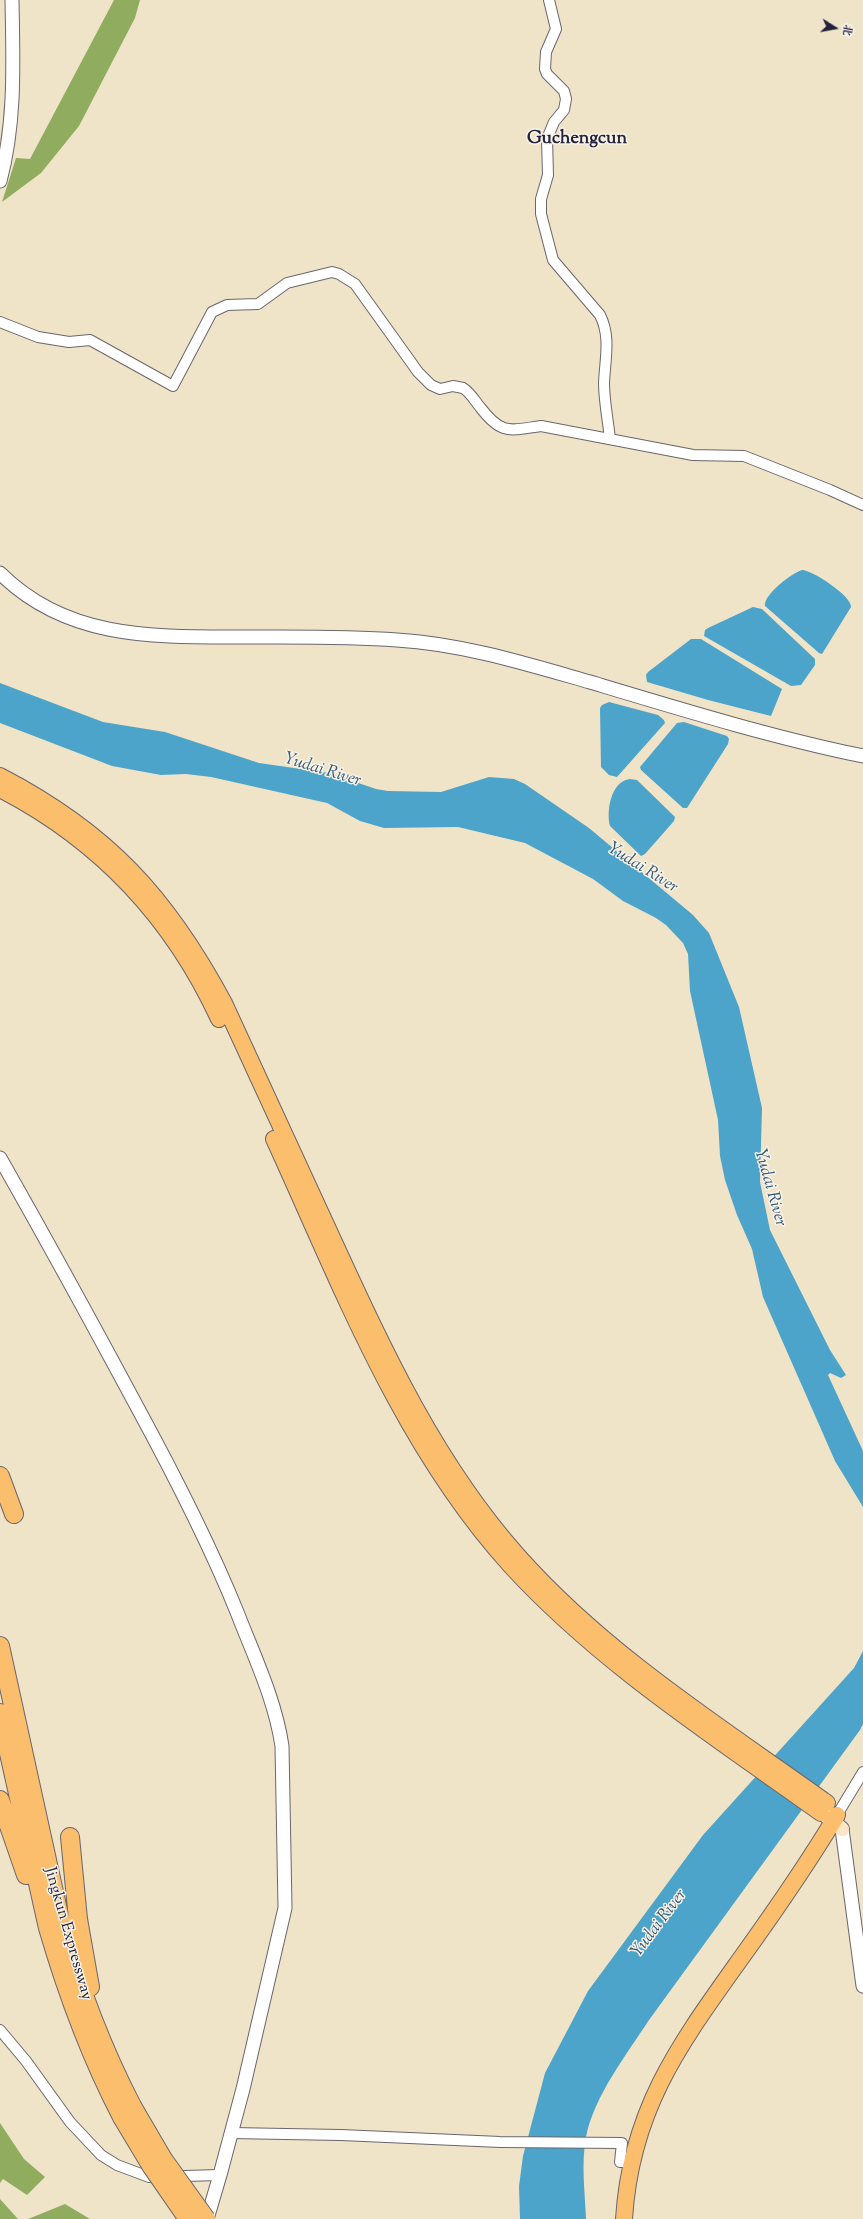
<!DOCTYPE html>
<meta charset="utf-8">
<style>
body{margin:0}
#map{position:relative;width:863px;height:2219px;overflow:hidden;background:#f0e4c8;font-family:"Sorts Mill Goudy","Noto Serif SC",serif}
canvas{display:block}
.north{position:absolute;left:815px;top:8px;width:40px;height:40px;-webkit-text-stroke:3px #f7f3e8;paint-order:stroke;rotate:101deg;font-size:11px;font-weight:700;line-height:16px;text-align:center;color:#22223b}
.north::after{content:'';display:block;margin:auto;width:14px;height:18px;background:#22223b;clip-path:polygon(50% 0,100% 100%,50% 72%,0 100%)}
</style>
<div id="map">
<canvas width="863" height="2219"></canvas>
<div class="north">北</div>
</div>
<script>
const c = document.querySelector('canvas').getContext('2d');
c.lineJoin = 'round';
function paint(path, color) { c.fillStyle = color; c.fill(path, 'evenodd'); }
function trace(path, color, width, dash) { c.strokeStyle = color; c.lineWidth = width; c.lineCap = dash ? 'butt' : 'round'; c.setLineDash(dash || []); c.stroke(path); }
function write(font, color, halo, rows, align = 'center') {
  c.font = font + ' "Sorts Mill Goudy",serif'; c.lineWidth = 3; c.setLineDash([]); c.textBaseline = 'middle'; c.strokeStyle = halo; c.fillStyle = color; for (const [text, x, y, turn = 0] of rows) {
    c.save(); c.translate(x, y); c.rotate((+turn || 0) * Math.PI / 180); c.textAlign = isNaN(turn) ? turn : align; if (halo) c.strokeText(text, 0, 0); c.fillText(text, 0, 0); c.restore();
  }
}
const forest = new Path2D(`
 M114 0H140L135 18 79 126 41 173 2 202 16 158 30 159Z
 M0 2123 24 2159 45 2177 27 2195 3 2179 0 2183Z
 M0 2199 18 2219H0Z
 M65 2204 90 2219H28Z`);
const water = new Path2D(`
 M802 570C812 570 852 596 851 607L822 654 819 653 765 606C763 595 792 573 802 570Z
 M753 607 762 609 815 659V665L801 685 791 686 704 636 705 630 708 628Z
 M691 639H701L782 689 771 716 708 700 647 682 646 675 648 672Z
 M0 683 103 722 165 732 259 763 329 773 376 789 388 791 441 792 489 777 514 779 525 784 589 828 693 915 709 933 739 1007 762 1108 760 1182 770 1230 830 1350 846 1375 841 1378 830 1373 828 1375 863 1451V1507L835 1461 763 1297 752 1249 737 1215 725 1180 720 1156 718 1120 690 991 688 954 683 943 666 925 656 918 623 901 593 879 525 843 458 827 384 828 360 821 327 803 211 777 186 774 161 775 112 766 0 723Z
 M609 702 658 715 664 720 665 723 617 777 609 775 601 767 600 708 602 705Z
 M684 722 727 736 729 739 728 744 687 808H683L641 770 640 767 677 723Z
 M630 779 637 780 675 817 674 821 645 854 641 856 610 826C606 811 611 781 630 779Z
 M863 1651V1724L860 1730 649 2020C627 2054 594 2096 586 2137 581 2164 585 2192 586 2219H520L519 2186 523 2156 545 2073 588 1991 703 1835 854 1668Z`);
const minor = new Path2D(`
 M549 0 556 29 546 52 545 69 547 74 564 91 566 99 564 110 554 122 547 139 548 175 541 199V214L553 260 600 315C611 337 605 359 604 383 604 401 608 420 610 439
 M0 322 38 337 69 342 90 340 173 386 212 312 227 305 258 304 287 283 332 272 339 274 355 284 418 372 431 385 440 389 453 386 463 388C470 392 475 401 480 407 502 436 510 430 541 426L693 455 744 456 830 490 863 505
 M837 1815 863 1772
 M0 2030 26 2061 70 2122 101 2155 117 2165 149 2177 220 2175
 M231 2133 341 2135 500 2142 622 2143 620 2162H632`);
const tertiary = new Path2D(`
 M0 181C16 121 13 61 12 0
 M0 573C66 639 153 637 240 637 292 637 345 636 397 640 463 644 527 664 590 682 680 709 771 737 863 756
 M0 1158C46 1239 91 1321 135 1403 172 1471 208 1540 237 1612 254 1656 275 1699 282 1746L285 1908 243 2089 220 2175 207 2219
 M842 1829 863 1986`);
const secondary = new Path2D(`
 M825 1815 842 1829`);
const primary = new Path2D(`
 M0 776C108 832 167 897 224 1003 261 1083 297 1163 334 1242 385 1353 436 1464 518 1556 606 1655 721 1727 827 1803
 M0 789C99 840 172 917 219 1019
 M274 1139C341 1285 401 1445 511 1566 601 1664 714 1736 821 1813
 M624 2219C631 2107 682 2041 744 1954 777 1908 808 1863 837 1815`);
const motorway = new Path2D(`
 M0 1476 14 1514
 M0 1646 61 1924C79 1987 102 2048 132 2106
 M0 1713 48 1928C67 1993 90 2056 122 2117
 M0 1800 26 1875
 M70 1837 78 1919 90 1987`);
const motorwayBridge = new Path2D(`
 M132 2106 163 2159 206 2219
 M122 2117 152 2167 188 2219`);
const streetNames = [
 ["Jingkun Expressway",67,1934,74]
];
const waterNames = [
 ["Yudai River",322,771,17],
 ["Yudai River",642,869,32],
 ["Yudai River",769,1188,74],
 ["Yudai River",660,1924,-53]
];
const quarterNames = [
 ["Guchengcun",577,140]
];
paint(forest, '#90ac5f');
paint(water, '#4da4ca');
trace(minor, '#6a666c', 12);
trace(tertiary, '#6a666c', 15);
trace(secondary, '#6a666c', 16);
trace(primary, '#6a666c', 18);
trace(motorway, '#6a666c', 20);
trace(minor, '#fff', 10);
trace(tertiary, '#fff', 13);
trace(secondary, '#fde5c5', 14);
trace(primary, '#fabe6d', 16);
trace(motorway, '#fabe6d', 18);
trace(motorwayBridge, '#6a666c', 20, []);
trace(motorwayBridge, '#fabe6d', 18);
write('16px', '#22223b', '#f7f3e8', streetNames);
write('italic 17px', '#335674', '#f7f3e8', waterNames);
write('bold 18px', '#22223b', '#f7f3e8', quarterNames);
</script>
